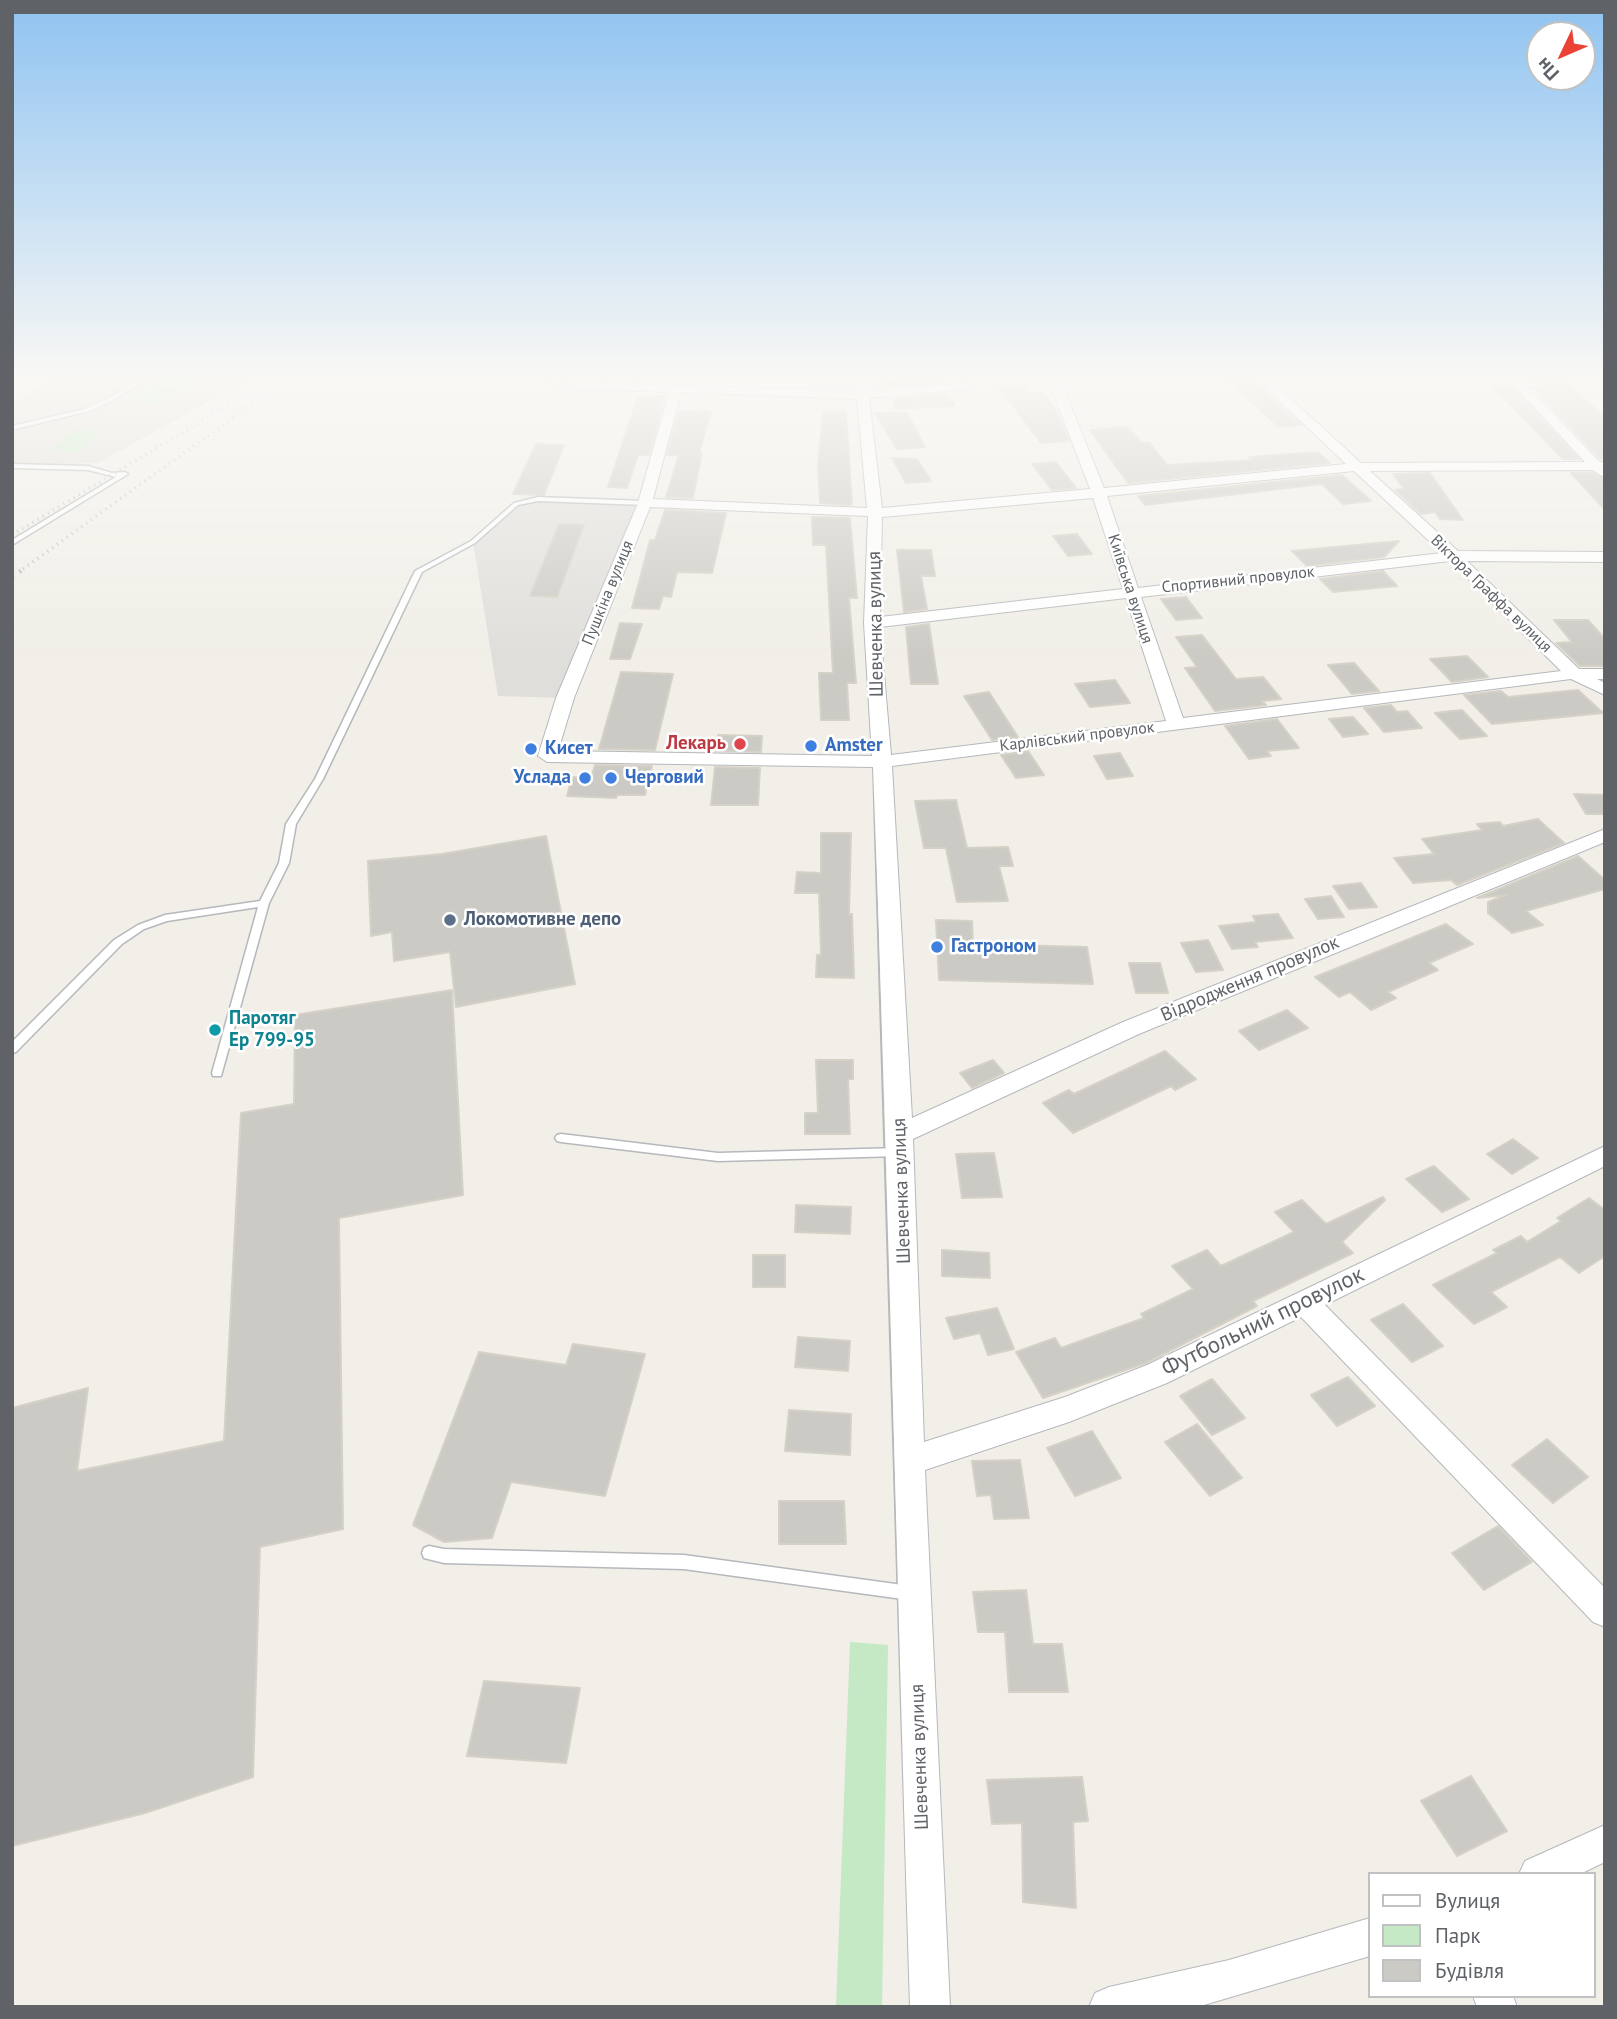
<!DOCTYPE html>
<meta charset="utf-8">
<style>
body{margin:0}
#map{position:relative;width:1617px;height:2019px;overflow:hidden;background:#f1efe8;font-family:"PT Sans",sans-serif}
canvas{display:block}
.frame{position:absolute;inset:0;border:14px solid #5f6368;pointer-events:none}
.legend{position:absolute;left:1368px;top:1872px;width:228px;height:126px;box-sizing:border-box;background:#fff;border:2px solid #bfc1c3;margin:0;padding:9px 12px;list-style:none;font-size:21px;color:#5f6368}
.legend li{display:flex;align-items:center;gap:14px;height:35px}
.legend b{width:35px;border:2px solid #bfc1c3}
.north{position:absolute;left:1526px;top:21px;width:70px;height:70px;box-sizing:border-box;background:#fff;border:2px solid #bfc1c3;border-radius:50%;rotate:226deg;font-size:19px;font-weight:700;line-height:28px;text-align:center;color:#5f6368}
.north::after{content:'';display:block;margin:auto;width:24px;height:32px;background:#ea4335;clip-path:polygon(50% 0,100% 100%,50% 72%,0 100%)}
</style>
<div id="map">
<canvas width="1617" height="2019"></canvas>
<div class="frame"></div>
<ul class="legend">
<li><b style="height:9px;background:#fff"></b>Вулиця</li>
<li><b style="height:19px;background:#c5e8c5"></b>Парк</li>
<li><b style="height:19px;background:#cccac5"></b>Будівля</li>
</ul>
<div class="north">Пн</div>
</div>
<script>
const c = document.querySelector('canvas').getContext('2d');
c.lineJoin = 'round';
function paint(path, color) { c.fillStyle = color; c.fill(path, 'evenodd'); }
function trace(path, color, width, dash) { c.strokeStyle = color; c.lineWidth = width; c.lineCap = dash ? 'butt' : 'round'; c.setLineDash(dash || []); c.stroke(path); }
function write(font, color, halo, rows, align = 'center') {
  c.font = font + ' "PT Sans",sans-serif'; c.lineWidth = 5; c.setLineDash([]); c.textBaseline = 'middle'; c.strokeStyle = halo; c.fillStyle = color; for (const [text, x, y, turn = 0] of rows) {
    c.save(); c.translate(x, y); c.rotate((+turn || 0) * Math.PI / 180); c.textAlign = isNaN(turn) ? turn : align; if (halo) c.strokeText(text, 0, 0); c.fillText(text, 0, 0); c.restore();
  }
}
const industrial = new Path2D(`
 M538 499 645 503 565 698 498 696 473 542 516 504Z`);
const education = new Path2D(`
 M57 376H255L98 463 12 465V404Z`);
const green = new Path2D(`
 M168 376H203L161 403 153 404 132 400Z
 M73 430 100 431 78 452 50 451Z
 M850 1642 888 1645 882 2007H836Z`);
const building = new Path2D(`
 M939 376 942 382 887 387 884 381Z
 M1222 376H1248L1301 425 1279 427Z
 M1528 376H1559L1605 418V459H1601L1532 387H1540Z
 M1024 387 1028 393 1043 392 1058 414 1069 441 1041 443 1000 389Z
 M1493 387H1512L1579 459H1563Z
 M948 394 955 406 896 409 892 399Z
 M638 396H665L649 455H638L627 488 608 487Z
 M679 411 711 412 699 453H702L693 498 666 497 679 455H667Z
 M823 412H846L852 504 849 505 820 503 818 464Z
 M875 413H907L925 447 897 449Z
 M1127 427 1142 443 1149 442 1167 465 1253 460 1249 457 1318 452 1330 463 1128 483 1090 430Z
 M536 444 564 445 544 495 513 494Z
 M892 458 917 459 931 481 906 483Z
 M1056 462 1076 488 1052 490 1032 464Z
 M1430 473 1463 520 1440 519 1435 512 1421 514 1395 490 1404 489 1393 474Z
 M1571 473H1592L1605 478V510Z
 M1342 475 1371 501 1343 504 1322 484 1145 505 1138 496Z
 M665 510 726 513 712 573 677 572 671 597 663 596 659 609 632 608 650 540H655Z
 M812 517 850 518 857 598H849L856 683H847L849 720H821L819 673H833L826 545H813Z
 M559 524 584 525 557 597 530 596Z
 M1077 534 1092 554 1068 556 1053 536Z
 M1399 541 1384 557 1307 566 1292 551Z
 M897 550H931L935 576H921L927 609 904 612Z
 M1383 571 1397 586 1333 592 1320 579Z
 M1186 597 1202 618 1176 620 1161 599Z
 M1554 620H1588L1605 639V666H1580L1556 643 1572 642Z
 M620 623 642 624 630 659H610Z
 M929 624 938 684H911L906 627Z
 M1202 635 1236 679 1263 677 1281 699 1262 701 1266 705 1215 711 1185 668 1197 667 1176 637Z
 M1467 656 1488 677 1452 682 1430 659Z
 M1354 663 1379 691 1352 694 1328 665Z
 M621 672 673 674 655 750 599 749Z
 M1115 680 1130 703 1090 707 1075 684Z
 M1578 690 1603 713 1492 724 1464 695 1501 691 1508 697Z
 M989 692 1005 717 1018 737 992 740 964 696Z
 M1391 705 1397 712 1407 711 1422 728 1384 732 1364 708Z
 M1462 710 1487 736 1460 739 1435 713Z
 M1353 717 1368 734 1343 737 1329 719Z
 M1277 719 1299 748 1267 751 1271 756 1249 759 1225 726Z
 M718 735 762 736 761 752 716 751Z
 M1028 751 1044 775 1016 778 1001 755Z
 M1120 753 1133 776 1107 779 1094 756Z
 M595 765 652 766 645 795H617L616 798 567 796 572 777 591 778Z
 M715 767 760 768 758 805H711Z
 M1574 794 1605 795V814H1586Z
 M956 800 967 848 1008 847 1013 866H999L1008 901 957 902 946 848H924L915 801Z
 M1538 819 1564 843 1457 885 1451 880 1413 883 1394 858 1434 854 1422 839 1482 830 1477 824 1500 822 1503 826Z
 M821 833H851L849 914H852L854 978 816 977 817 955H821L819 893H795L797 872 821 873Z
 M546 836 575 984 456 1007 450 952 394 961 392 932 371 936 368 861 442 854Z
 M1578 856 1605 880V889L1526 911 1543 925 1512 933 1488 913V902L1506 895 1477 898Z
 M1361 883 1377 907 1349 909 1333 886Z
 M1331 896 1344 917 1318 919 1305 899Z
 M1278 914 1293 938 1255 942 1258 947 1232 949 1219 926 1256 922 1253 916Z
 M936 920 972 921 973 944 1087 947 1093 984 939 980Z
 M1446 924 1473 944 1429 963 1438 970 1388 992 1396 998 1371 1010 1350 992 1339 997 1315 977Z
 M1208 940 1223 970 1196 972 1181 943Z
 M1129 963H1160L1168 993H1136Z
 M452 990 463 1195 339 1218 343 1529 260 1547 253 1777 145 1813 12 1846V1408L88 1388 77 1471 224 1441 241 1113 294 1104 295 1015Z
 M1287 1010 1308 1028 1259 1050 1239 1031Z
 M1165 1051 1196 1079 1175 1090 1171 1086 1073 1133 1043 1103 1069 1090 1074 1094Z
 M816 1060H853V1079H848L850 1134H805V1113H818Z
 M993 1060 1004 1073 972 1088 960 1073Z
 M1513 1139 1538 1158 1512 1174 1487 1154Z
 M994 1153 1002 1197 962 1198 956 1154Z
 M1434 1166 1469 1199 1442 1212 1406 1179Z
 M1383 1197 1385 1200 1342 1242 1353 1253 1253 1301 1257 1306 1146 1363 1043 1398 1016 1352 1055 1338 1061 1348 1144 1318 1141 1314 1193 1289 1172 1266 1207 1250 1221 1266 1294 1232 1275 1212 1302 1200 1326 1224Z
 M1589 1198 1605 1210V1256L1579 1273 1560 1257 1491 1292 1507 1307 1474 1324 1433 1285 1497 1253 1493 1250 1521 1236 1527 1242 1561 1221 1557 1218Z
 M796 1205 851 1207 850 1234 795 1232Z
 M942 1250 989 1253 990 1278 942 1276Z
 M753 1255H785V1287H753Z
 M1403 1304 1443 1346 1412 1362 1371 1320Z
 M997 1308 1014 1349 988 1355 980 1333 954 1339 946 1318Z
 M798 1337 850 1341 848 1371 795 1367Z
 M573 1344 645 1354 605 1496 511 1482 492 1538 444 1542 413 1525 479 1352 566 1365Z
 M1348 1377 1375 1406 1337 1426 1311 1395Z
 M1212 1379 1245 1418 1212 1435 1180 1396Z
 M789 1410 851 1414 850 1455 785 1451Z
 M1197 1424 1242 1478 1210 1496 1165 1442Z
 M1092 1431 1121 1478 1075 1496 1047 1448Z
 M1547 1439 1588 1477 1553 1503 1512 1465Z
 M1020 1460 1029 1518 994 1519 991 1495 977 1496 972 1461Z
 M779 1501H844L846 1544H779Z
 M1498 1526 1532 1562 1484 1590 1452 1553Z
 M1026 1590 1033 1644H1062L1068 1692H1009L1005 1632H978L973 1592Z
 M484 1681 580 1688 566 1763 467 1756Z
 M1471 1776 1507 1831 1457 1856 1421 1801Z
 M1082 1777 1088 1821 1073 1822 1076 1908 1023 1902 1022 1823 992 1824 987 1780Z`);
const lane = new Path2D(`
 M146 376H152L113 400 89 411 12 430V426L85 409 109 398Z
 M12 464 88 466 112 473 125 472 128 474 12 545V540L116 477 88 470 12 468Z
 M538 497 645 501 648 503 645 505 538 501 518 505 475 543 422 572 323 779 296 824 289 863 269 903 221 1076H213L212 1073 258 907 167 921 144 929 122 944 16 1052 12 1053V1042L114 940 138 925 165 915 260 901 279 863 286 824 315 779 415 571 471 541 514 503Z
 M561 1134 718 1153 900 1148 904 1149 906 1152 904 1155 900 1156 718 1161 561 1142 557 1141 555 1138 557 1135Z
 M429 1546 444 1549 684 1555 910 1586 915 1588 918 1593 915 1598 910 1600 684 1569 444 1563 424 1558 422 1553 424 1548Z`);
const street = new Path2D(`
 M855 376H867L869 391 1044 376H1087L1081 380 1061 381 1104 488 1346 464 1253 376H1266L1361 463 1585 462 1505 376H1517L1600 462H1605V475L1602 476 1593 470 1370 471 1458 551 1605 552V562L1467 561 1579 669H1605V679H1597L1605 683V695L1571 679 892 766 912 1118 1123 1022 1605 829V842L1139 1034 913 1139 924 1442 1065 1397 1147 1365 1605 1146V1166L1325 1305 1605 1588V1627L1593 1622 1301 1317 1167 1383 1069 1422 925 1470 950 2007H910C897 1594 889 1181 873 767L547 762 538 756 556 698 638 503 669 392 551 388 545 384 547 381 856 391ZM1049 382 1090 489 882 508 869 398ZM681 392 857 399 867 508 653 499ZM1354 471 1442 553 1138 588 1107 496ZM1093 498 1123 589 880 617 882 517ZM650 507 868 516 864 623 872 756 558 751 574 698ZM1450 561 1561 671 1183 718 1141 597ZM1126 598 1166 721 891 755 880 627Z
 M1605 1825V1862L1580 1874H1519L1525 1861Z
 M1370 1918V1956L1197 2007H1089L1095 1993 1109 1987 1229 1960Z
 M1473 1996H1513L1517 2007H1477Z`);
const railFar1 = new Path2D(`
 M12 535 268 381
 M23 569 291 376`);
const rail = new Path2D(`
 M12 577 25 568`);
const markers = [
 [740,744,7,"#e0444e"],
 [811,746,7,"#3f7fe0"],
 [531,749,7,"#3f7fe0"],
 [585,778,7,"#3f7fe0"],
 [611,778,7,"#3f7fe0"],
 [450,920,7,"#5c6f8a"],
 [937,947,7,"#3f7fe0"],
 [215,1030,7,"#0f9aa8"]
];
const farStreetnames = [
 ["Спортивний провулок",1238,580,-6],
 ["Київська вулиця",1130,589,72],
 ["Пушкіна вулиця",608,593,-68],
 ["Віктора Граффа вулиця",1491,594,44],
 ["Карлівський провулок",1077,737,-7]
];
const streetNames = [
 ["Шевченка вулиця",876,624,-91],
 ["Відродження провулок",1250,979,-23],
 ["Шевченка вулиця",902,1191,-92],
 ["Шевченка вулиця",920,1757,-92]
];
const healthNames = [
 ["Лекарь",726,744]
];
const shopNames = [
 ["Amster",825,746],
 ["Кисет",545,749],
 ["Услада",571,778,"right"],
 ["Черговий",625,778],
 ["Гастроном",951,947]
];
const serviceNames = [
 ["Локомотивне депо",464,920]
];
const cultureNames = [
 ["Паротяг",229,1019],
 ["Ер 799-95",229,1041]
];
const nearStreetnames = [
 ["Футбольний провулок",1263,1322,-26]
];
paint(industrial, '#e0deda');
paint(education, '#e1ded6');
paint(green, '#c5e8c5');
paint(building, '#cccac5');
trace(building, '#d6d1c6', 2);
trace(lane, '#b5b8bc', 3);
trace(street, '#b5b8bc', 2);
paint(lane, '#fff');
paint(street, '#fff');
trace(railFar1, '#b6b7b8', 3.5, [1, 5]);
trace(rail, '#b6b7b8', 4.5, [2, 7]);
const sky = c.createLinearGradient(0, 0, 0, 658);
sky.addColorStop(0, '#8fc3f1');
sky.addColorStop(0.57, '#f9f8f5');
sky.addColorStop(1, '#f9f8f500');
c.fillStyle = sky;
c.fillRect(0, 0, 1617, 658);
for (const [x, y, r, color] of markers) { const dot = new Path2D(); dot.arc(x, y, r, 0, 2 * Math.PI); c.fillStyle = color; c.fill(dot); trace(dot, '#fff', 2.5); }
write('16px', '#5f6368', '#fff', farStreetnames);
write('19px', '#5f6368', '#fff', streetNames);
write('bold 19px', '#be3a42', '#fff', healthNames, 'right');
write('bold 19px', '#366cbe', '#fff', shopNames, 'left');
write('bold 19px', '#4e5e75', '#fff', serviceNames, 'left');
write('bold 19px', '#0d838f', '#fff', cultureNames, 'left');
write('23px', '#5f6368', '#fff', nearStreetnames);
</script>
